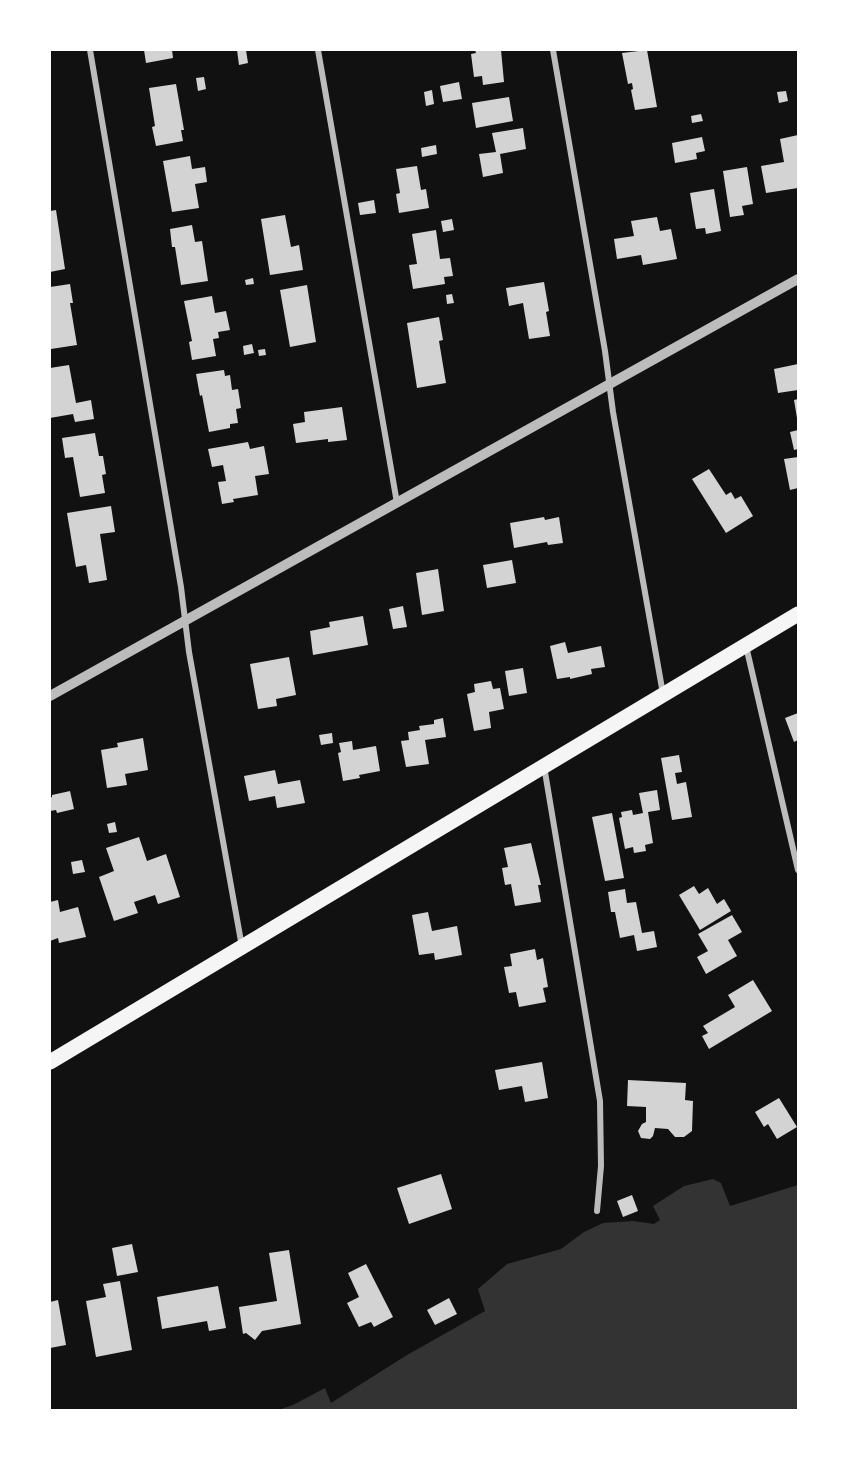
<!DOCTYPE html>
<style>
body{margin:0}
#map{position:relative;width:848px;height:1460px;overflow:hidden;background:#111;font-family:"Fira Sans Condensed",sans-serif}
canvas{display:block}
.frame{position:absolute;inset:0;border:51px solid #fff;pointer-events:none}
</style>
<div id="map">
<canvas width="848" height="1460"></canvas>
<div class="frame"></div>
</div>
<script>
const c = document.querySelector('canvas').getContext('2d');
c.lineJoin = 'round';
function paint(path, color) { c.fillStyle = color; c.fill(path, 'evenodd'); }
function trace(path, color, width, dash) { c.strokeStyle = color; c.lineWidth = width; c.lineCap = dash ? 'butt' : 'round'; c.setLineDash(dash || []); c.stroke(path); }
const water = new Path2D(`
 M713 1179 721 1183 730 1206 798 1185V1410H278L293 1405 325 1388 331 1403 407 1355 485 1311 478 1289 507 1264 561 1249 584 1232 603 1223 633 1221 654 1224 660 1220 653 1206 684 1186Z`);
const building = new Path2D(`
 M144 50H172L173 58 146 63Z
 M237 50H246L248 63 239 65Z
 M475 50H501L504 82 483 85 482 76 474 77 471 54 476 53Z
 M647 50 657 107 635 110 631 90 633 89 632 83 628 84 622 53Z
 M204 77 206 89 198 91 196 78Z
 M459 82 462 99 443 102 440 86Z
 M176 84 184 130H181L183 141 156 146 152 127 155 126 149 88Z
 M432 90 434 104 426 106 424 92Z
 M786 91 788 101 779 103 777 92Z
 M509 97 513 121 476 128 472 103Z
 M701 114 703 121 692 123 691 116Z
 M523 128 526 149 500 154 503 173 483 177 479 154 496 152 492 133Z
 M798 135V188L766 193 761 166 784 162 780 139Z
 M702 137 705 151 696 153 697 159 675 163 672 143Z
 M436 145 437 154 422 157 421 148Z
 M190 156 192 169 205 167 207 182 195 184 199 208 172 212 163 161Z
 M417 166 421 190 426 189 429 208 399 213 396 194 400 193 396 169Z
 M747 167 753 204 742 206 744 215 730 217 723 171Z
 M714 189 721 231 706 234 705 228 696 229 690 193Z
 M374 200 376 213 360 215 358 203Z
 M56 210 65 269 50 272V211Z
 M285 215 291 247 299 245 303 270 270 275 261 219Z
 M657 217 660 231 671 229 677 259 643 265 641 255 617 259 614 239 634 236 631 221Z
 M452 219 454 230 443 232 441 221Z
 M192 225 195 242 202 241 208 281 181 285 175 247H172L170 229Z
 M436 230 440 259 450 258 453 276 444 277 445 284 413 289 409 265 417 264 412 234Z
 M253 278 254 284 246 285 245 280Z
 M544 282 549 311 546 312 550 336 529 339 523 303 509 306 506 288Z
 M70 284 73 303H70L77 345 51 349 50 287Z
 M307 285 316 342 290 347 280 290Z
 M452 294 454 303 447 304 446 295Z
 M212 296 215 313 226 311 230 330 218 332 219 338 213 339 216 356 192 360 189 342 192 341 184 301Z
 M439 317 443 340 439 341 446 383 417 388 407 323Z
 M252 344 254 353 244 355 243 346Z
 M265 349 266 355 259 356 258 350Z
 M798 364V390L778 393 774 369Z
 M69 365 76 403 91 400 94 419 75 422 73 414 50 418V368Z
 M224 370 225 376 230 375 232 390 238 389 241 408 236 409 238 423 230 424V428L209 432 202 395 200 396 196 374Z
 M798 399V418H797L794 400Z
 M342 407 347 440 328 442V439L296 443 293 424 305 422 304 412Z
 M798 430V449L794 450 790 432Z
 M95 433 99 456H103L106 474 102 475 105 493 80 497 73 457 65 458 62 438Z
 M248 442 250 449 264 446 269 474 255 476 258 495 233 499 234 502 222 504 218 482 226 481 223 465 212 467 208 449Z
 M798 457V488L790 490 784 459Z
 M709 469 726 495 731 492 735 499 741 496 753 516 726 533 692 479Z
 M111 506 115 532 100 534 107 580 89 583 86 565 76 567 67 513Z
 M544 517 545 520 559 517 563 543 548 545 547 542 514 548 510 523Z
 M512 560 516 583 487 588 483 565Z
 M438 569 444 611 422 615 416 573Z
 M403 606 407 627 393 629 389 609Z
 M363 616 368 645 313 655 310 631 330 627 329 622Z
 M565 642 568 653 601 646 605 667 591 669 592 674 570 679V677L557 679 550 646Z
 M289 657 296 695 276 699 277 706 258 709 250 664Z
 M523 668 527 693 509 696 505 671Z
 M491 681 493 689 500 688 504 709 489 712 491 728 474 731 467 694 475 692 474 684Z
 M798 713V740L794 742 785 718Z
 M443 718 446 737 425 740 429 764 406 767 401 741 409 740 408 732 420 730 419 726 434 724V720Z
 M332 733 333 743 321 745 319 735Z
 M143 738 148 770 125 774 127 785 107 788 101 750 118 747 117 743Z
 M352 741 353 750 376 746 380 771 359 775 360 778 343 781 338 753 341 752 339 743Z
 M679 755 682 772 675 773 677 784 686 782 692 817 672 820 661 758Z
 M275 770 278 784 300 780 305 803 277 808 275 796 249 801 244 776Z
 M657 790 660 810 648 812 653 843 645 845 646 851 634 853 633 847 625 849 619 818 622 817 621 812 632 810 633 815 643 813 639 793Z
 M70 791 74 809 57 813 56 810 50 811V798L52 797V795Z
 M612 813 624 878 605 881 592 817Z
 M115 822 117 832 109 833 107 824Z
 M139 837 147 861 166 854 180 897 158 904 155 895 134 902 138 913 114 921 99 877 114 871 106 848Z
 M531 843 541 885H538L541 902 515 906 511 884 505 885 502 868 508 867 504 848Z
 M82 860 85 872 73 874 71 862Z
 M694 886 699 894 708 888 717 904 724 899 731 911 700 930 679 895Z
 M625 889 627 903 636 902 642 933 654 931 657 947 637 951 634 935 620 938 615 912H611L608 892Z
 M58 900 60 912 78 907 86 937 59 943 58 938 50 941V902Z
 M428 912 432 931 457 926 462 955 435 960 434 953 419 955 412 915Z
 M732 915 742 932 728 940 737 956 706 974 697 957 708 951 698 934Z
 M535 949 537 960 543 958 548 987 543 988 546 1002 519 1007 516 992 509 993 504 967 512 966 510 954Z
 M753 980 772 1011 709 1049 702 1036 708 1033 703 1026 735 1007 728 995Z
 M542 1062 548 1098 525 1102 522 1086 499 1090 495 1070Z
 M628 1080 686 1083 685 1100 693 1101 692 1131 684 1137H675L668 1129 655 1128 653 1136 650 1139 641 1138 638 1131 642 1124 646 1122V1107L627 1106Z
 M779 1098 797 1127 777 1139 768 1124 764 1127 755 1112Z
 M441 1174 452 1209 409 1224 397 1188Z
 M632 1195 638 1211 623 1217 617 1201Z
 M132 1244 138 1272 117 1276 112 1248Z
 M289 1250 301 1324 262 1331 255 1340 246 1333 243 1334 239 1307 277 1301 269 1253Z
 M366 1264 393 1317 374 1327 371 1322 359 1327 347 1303 359 1297 348 1273Z
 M120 1281 132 1350 96 1357 86 1301 106 1297 103 1284Z
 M218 1286 226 1328 209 1331 207 1321 162 1329 157 1297Z
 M449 1298 457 1314 435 1325 427 1310Z
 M58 1300 66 1345 50 1348V1302Z`);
const minor = new Path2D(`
 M90 50 181 587 189 652 242 947
 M318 50 397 503
 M553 50 605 351 613 412 663 694
 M746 646 798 870
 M544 766 600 1101 601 1166 597 1211`);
const tertiary = new Path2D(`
 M50 696 798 279`);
const primary = new Path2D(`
 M50 1062 798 614`);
paint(water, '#333');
paint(building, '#d3d3d3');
trace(minor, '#bcbcbc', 6);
trace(tertiary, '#bcbcbc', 10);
trace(primary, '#f5f5f5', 15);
</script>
